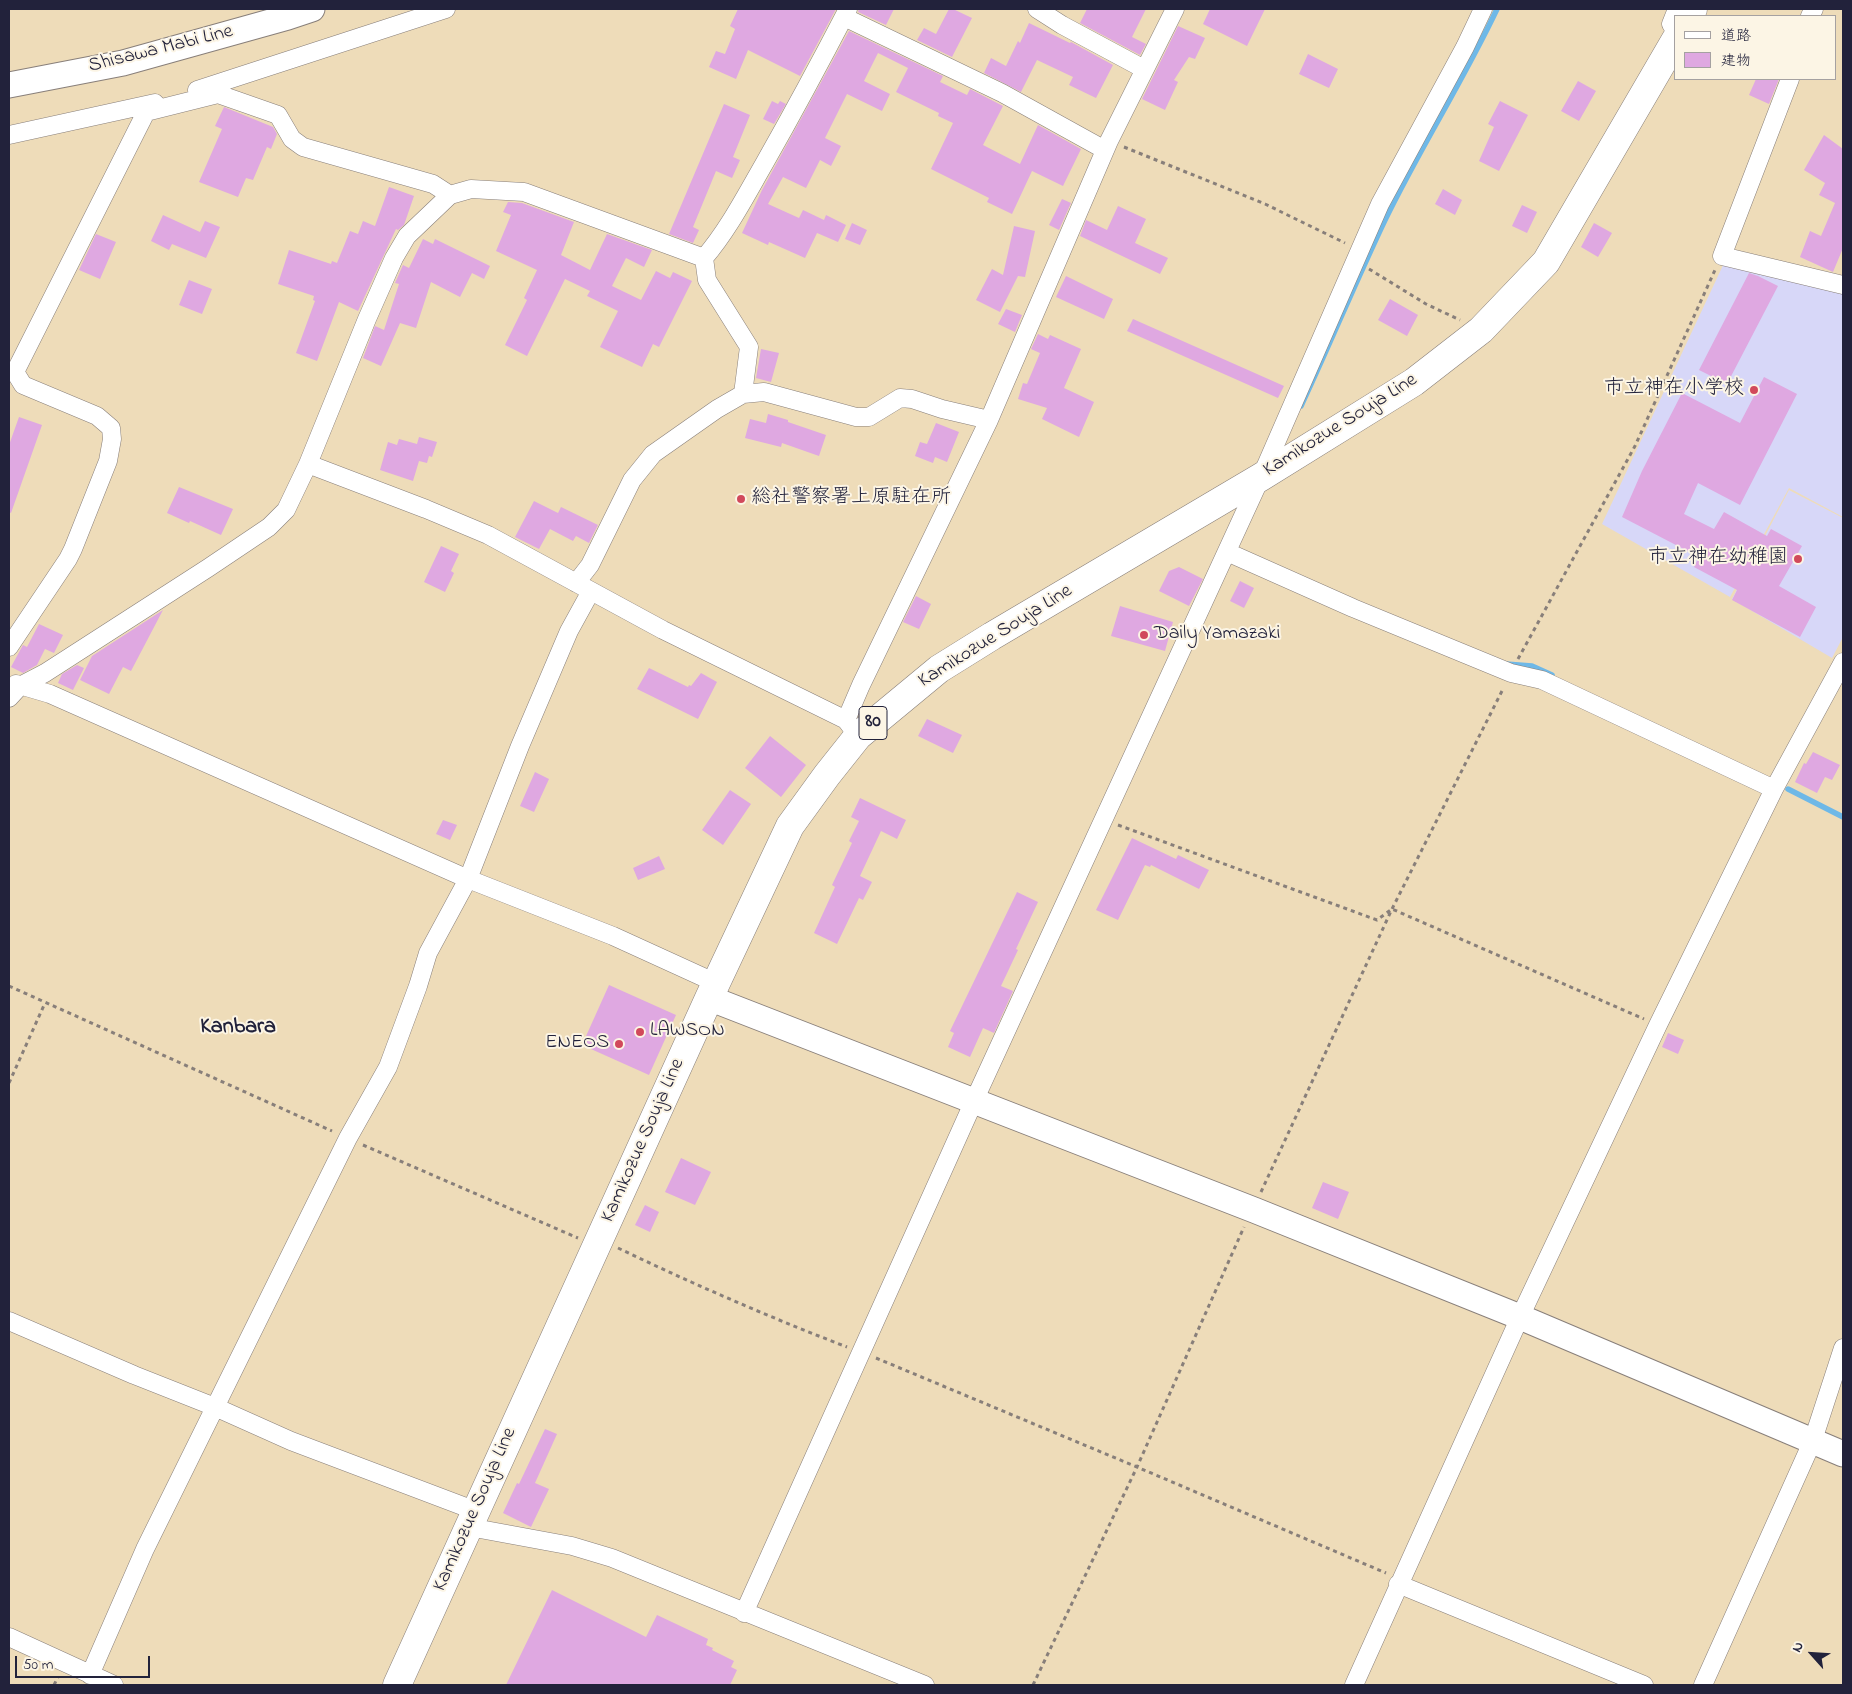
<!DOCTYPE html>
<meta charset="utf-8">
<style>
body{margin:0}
#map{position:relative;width:1852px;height:1694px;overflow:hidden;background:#eedcb9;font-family:"Indie Flower","Klee One",sans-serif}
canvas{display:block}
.frame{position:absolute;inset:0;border:10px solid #22223b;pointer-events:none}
.legend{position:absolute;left:1674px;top:15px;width:162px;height:65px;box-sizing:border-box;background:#fcf5e5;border:1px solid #a5a1a1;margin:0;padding:6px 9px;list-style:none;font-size:15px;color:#22223b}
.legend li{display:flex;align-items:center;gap:10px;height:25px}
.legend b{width:25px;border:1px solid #a5a1a1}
.north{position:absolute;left:1787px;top:1629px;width:50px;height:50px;-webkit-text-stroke:4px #fcf5e5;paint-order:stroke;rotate:296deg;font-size:14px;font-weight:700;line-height:20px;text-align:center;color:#22223b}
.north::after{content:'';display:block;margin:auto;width:18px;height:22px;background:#22223b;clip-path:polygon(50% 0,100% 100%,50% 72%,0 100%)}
.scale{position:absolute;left:15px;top:1656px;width:135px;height:22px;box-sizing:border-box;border:2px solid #22223b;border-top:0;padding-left:6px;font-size:15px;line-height:18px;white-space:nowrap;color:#22223b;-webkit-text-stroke:4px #fcf5e5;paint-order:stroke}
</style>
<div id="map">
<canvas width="1852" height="1694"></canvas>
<div class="frame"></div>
<ul class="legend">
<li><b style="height:6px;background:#fff"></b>道路</li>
<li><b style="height:14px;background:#dfa8e1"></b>建物</li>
</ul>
<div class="north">N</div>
<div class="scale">50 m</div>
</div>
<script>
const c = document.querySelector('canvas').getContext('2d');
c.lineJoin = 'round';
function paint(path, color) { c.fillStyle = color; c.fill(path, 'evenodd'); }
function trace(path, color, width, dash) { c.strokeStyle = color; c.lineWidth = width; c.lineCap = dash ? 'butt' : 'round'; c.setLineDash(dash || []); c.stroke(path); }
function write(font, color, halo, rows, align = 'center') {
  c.font = font + ' "Indie Flower","Klee One",sans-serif'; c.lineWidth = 4; c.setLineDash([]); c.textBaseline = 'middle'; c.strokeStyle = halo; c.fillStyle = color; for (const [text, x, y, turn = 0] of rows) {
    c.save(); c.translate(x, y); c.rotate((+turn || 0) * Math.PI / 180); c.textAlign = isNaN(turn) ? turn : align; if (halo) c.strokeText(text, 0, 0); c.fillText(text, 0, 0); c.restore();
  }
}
const built = new Path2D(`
 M1725 261 1843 292V517L1789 488 1730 597 1602 524Z
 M1789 490 1843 518V637L1832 658 1732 599Z`);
const stream = new Path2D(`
 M1301 406C1330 344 1356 281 1385 220 1420 148 1463 81 1497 9
 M1506 664 1532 666 1552 675
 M1788 789 1843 817`);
const building = new Path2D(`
 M738 9H836L800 76 748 50 736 79 709 67 716 51 725 54 735 29 730 26Z
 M859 9H894L886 25 858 12Z
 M949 9H953L972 18 952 57 917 40 924 28 936 34Z
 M1087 9H1146L1132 37 1146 44 1140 55 1080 23Z
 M1210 9H1265L1247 46 1203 24Z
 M1029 23 1070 43 1071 42 1113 65 1096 98 1069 85 1073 77 1037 60 1021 92 984 73 991 58 1006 66 1018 41 1020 43Z
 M1178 26 1205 38 1195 59 1189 57 1174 80 1178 82 1165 110 1142 99Z
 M849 31 943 76 940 82 967 95 970 89 1003 106 983 145 1020 164 1038 125 1081 149 1063 186 1032 171 1012 214 987 202 989 198 931 169 953 123 938 116 939 113 896 92 908 68 878 53 864 81 890 94 882 111 847 94 825 138 841 146 831 166 820 160 806 188 783 177 768 204 799 218 803 210 824 220 826 215 846 225 838 242 817 233 805 258 769 242 768 245 742 233 762 190Z
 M1308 54 1338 69 1329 88 1299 74Z
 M1756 79H1779L1769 104 1749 95Z
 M1578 81 1596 91 1579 121 1561 111Z
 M772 101 778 104 780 101 786 104 774 124 763 119Z
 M1500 101 1528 115 1499 171 1479 161 1494 127 1488 124Z
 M724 104 750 115 733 157 740 160 732 178 716 171 693 227 699 230 693 243 669 234Z
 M224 107 273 127 277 134 271 149 267 147 253 180 246 178 238 197 199 182 222 129 215 126Z
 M1824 135 1843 149V248L1833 272 1800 257 1810 231 1821 236 1835 203 1819 195 1825 183 1804 170Z
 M389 187 414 196 404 225 398 230 396 229 358 311 339 302 317 361 296 353 315 301 313 300 314 296 278 284 289 250 331 264 332 261 337 263 350 231 358 234 363 221 375 226Z
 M1443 189 1462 200 1455 215 1435 204Z
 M1062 199 1071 203 1059 230 1049 225Z
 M508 202 522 203 574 222 561 255 590 270 607 234 652 250 644 267 626 258 612 286 641 300 656 271 670 278 673 272 692 281 659 347 653 344 642 367 600 347 618 311 587 296 590 291 565 279 527 356 505 345 527 300 524 298 537 270 496 251 511 215 503 212Z
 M1522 205 1537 212 1527 233 1512 226Z
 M1118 206 1146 219 1135 243 1168 258 1160 274 1080 236 1086 220 1107 230Z
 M163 215 200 232 205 221 220 227 206 258 172 244 169 250 151 241Z
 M852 223 867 230 860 245 845 239Z
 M1594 223 1612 233 1598 257 1581 247Z
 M1014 226 1035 231 1025 277 1018 276 1000 312 976 300 992 269 1003 275Z
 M96 234 116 242 100 279 79 270Z
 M423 239 433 244 435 239 490 266 484 279 472 273 460 297 431 282 416 328 400 323 381 366 363 358 375 326 384 330 399 284 395 283 403 265 409 268Z
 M1749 273 1758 276 1778 286 1727 384 1699 370Z
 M1066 276 1113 299 1104 319 1056 297Z
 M189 280 212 289 202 314 179 305Z
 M1390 299 1418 315 1407 336 1378 320Z
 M1006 309 1022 315 1015 332 998 324Z
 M1133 319 1284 386 1278 398 1127 331Z
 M1038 334 1048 339 1050 335 1081 349 1064 388 1094 402 1079 437 1042 419 1047 408 1018 399 1023 383 1027 384 1040 353 1031 349Z
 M761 349 779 353 771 382 756 378Z
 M1764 377 1797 394 1740 505 1698 483 1684 514 1714 529 1724 512 1767 536 1771 529 1802 546 1779 586 1816 607 1800 637 1732 600 1737 590 1694 567 1699 557 1622 517 1642 471 1682 393 1740 423Z
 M768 414 788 420V422L826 435 819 456 782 443 781 447 745 438 750 419 766 423Z
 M19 417 42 425 11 513 9 512V445Z
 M936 423 959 432 947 462 935 457 933 463 915 456 920 442 927 444Z
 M419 437 437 442 432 457 429 456 427 463 419 461 413 481 380 470 388 442 397 445 399 439 417 444Z
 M179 487 233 509 221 535 190 521 189 523 167 513Z
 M534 501 558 513 561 507 598 525 589 543 576 536 573 541 550 529 539 549 515 537Z
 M441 546 459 554 451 571 454 573 445 592 424 582Z
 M1179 567 1203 579 1189 606 1159 591 1169 571Z
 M1240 581 1254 588 1244 608 1230 601Z
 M916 596 931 604 919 629 903 622Z
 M1120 606 1173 622 1165 651 1111 636Z
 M163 610 131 671 123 667 109 694 80 680 92 656Z
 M39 624 63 635 54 653 45 649 37 665 23 673 11 667 23 645 27 647Z
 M77 665 84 668 73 690 58 683 62 674Z
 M649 668 688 687 689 685 691 686 701 673 717 682 698 719 637 689Z
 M927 719 962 735 953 753 918 736Z
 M770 736 806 765 781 797 745 768Z
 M1813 752 1840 765 1832 780 1825 777 1817 793 1795 782 1804 763 1806 764Z
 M535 772 549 779 534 812 520 806Z
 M730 790 751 804 723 845 702 830Z
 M860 798 906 820 897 839 881 831 860 876 872 882 863 900 859 898 837 944 814 933 835 887 832 885 852 843 849 841 859 821 851 817Z
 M443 820 457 825 450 840 436 834Z
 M1132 838 1176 859 1178 855 1209 870 1199 889 1151 865 1150 867 1145 865 1118 920 1096 910Z
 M659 856 665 869 638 880 633 868Z
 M1017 892 1038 902 1016 949 1018 950 1001 986 1013 991 994 1033 983 1028 970 1057 948 1047 954 1033 950 1031Z
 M609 985 676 1015 649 1075 582 1045Z
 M1668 1033 1684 1040 1678 1054 1662 1047Z
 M681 1158 711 1172 695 1205 665 1192Z
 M1323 1182 1349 1192 1338 1219 1312 1208Z
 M645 1205 659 1212 650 1232 635 1225Z
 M545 1429 557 1434 535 1483 549 1489 531 1527 503 1513 517 1483 519 1484Z
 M552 1590 646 1637 657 1615 708 1639 706 1645 713 1648 712 1650 734 1661 731 1667 737 1670 730 1685H506Z`);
const path = new Path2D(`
 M1124 147 1265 204 1345 243
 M1369 269 1426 304 1460 320
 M1518 659 1635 446 1715 270
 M1118 825 1377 920 1392 909 1644 1019
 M9 986 332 1131
 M9 1083 45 1003
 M363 1145 578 1238
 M1261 1192 1392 909 1503 689
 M618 1248C693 1284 769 1317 847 1347
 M876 1358 1137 1467 1386 1573
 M54 1685 58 1677
 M1033 1685 1137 1467 1244 1227`);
const street = new Path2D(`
 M1037 9 1062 25 1144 69
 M1810 16 1814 9
 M844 17 1002 93 1105 150
 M1676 32 1671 24 1677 9
 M1790 79 1722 256 1843 285
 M197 90 446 9
 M9 135 155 103
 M704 258 707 280 749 347 743 394
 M308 464 426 509 488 535 663 630 846 720
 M1227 552 1353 608 1511 673 1542 680 1774 789
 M576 583 590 565 632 480 653 454 717 409 743 394 764 392 856 417H869L900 398 912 399 942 409 989 420
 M9 647 68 559 73 549 108 461 112 439 111 428 97 416 23 385 15 372 146 112 218 94 278 115 292 139 303 147 433 184 450 195
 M16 684 50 694 468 879 613 936 716 983
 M9 698 20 686 45 673 208 568 269 527 286 510 308 464 367 319 394 258 407 236 450 195 471 189 524 192 704 258C728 230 745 197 764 164 793 113 821 61 848 9
 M858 736 846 720 861 685 989 420 1109 141 1175 9
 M9 1321 134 1375 215 1407 291 1441 476 1511
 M469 1527 572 1546 612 1558 925 1685
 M1398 1584 1644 1685
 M744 1613 974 1101 1261 477 1380 204 1465 47 1483 9
 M9 1637 114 1685
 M90 1675 145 1549 348 1138 388 1067 418 986 428 953 468 879 520 746 569 631 591 591
 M1354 1685 1520 1317 1658 1025 1774 789 1843 662
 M1703 1685 1813 1440 1843 1348`);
const secondary = new Path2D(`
 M9 85 123 63 288 17 312 9
 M709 998 1254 1210 1520 1317 1843 1454`);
const primary = new Path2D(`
 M1689 16 1693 9
 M397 1685 709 998 790 826 827 775 858 736 939 669 992 636 1261 477 1414 382 1481 330 1546 262 1676 39`);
const markers = [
 [1754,390,5,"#d1495b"],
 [741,499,5,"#d1495b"],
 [1798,559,5,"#d1495b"],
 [1144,635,5,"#d1495b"],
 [640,1032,5,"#d1495b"],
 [619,1044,5,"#d1495b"]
];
const shields = [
 [873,723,28]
];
const shieldNames = [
 ["80",873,723]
];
const streetNames = [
 ["Shisawa Mabi Line",161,50,-14],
 ["Kamikozue Souja Line",1341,426,-32],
 ["Kamikozue Souja Line",996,637,-32],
 ["Kamikozue Souja Line",644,1141,-66],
 ["Kamikozue Souja Line",476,1510,-66]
];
const poiNames = [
 ["市立神在小学校",1744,390],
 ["総社警察署上原駐在所",751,499,"left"],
 ["市立神在幼稚園",1788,559],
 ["Daily Yamazaki",1154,635,"left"],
 ["LAWSON",650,1032,"left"],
 ["ENEOS",609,1044]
];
const quarterNames = [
 ["Kanbara",238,1028]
];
paint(built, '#d7d7f8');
trace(stream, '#6eb8e7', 5.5);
paint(building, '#dfa8e1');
trace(street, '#887f7a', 19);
trace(secondary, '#887f7a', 27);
trace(primary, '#887f7a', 29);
trace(path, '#887f7a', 3, [4, 4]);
trace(street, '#fff', 18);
trace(secondary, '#fff', 25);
trace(primary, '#fff', 28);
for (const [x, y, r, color] of markers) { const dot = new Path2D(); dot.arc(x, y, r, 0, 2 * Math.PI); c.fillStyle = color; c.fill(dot); trace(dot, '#fcf5e5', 2); }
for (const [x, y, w] of shields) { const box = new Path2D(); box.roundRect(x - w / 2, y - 16.5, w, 33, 4); c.fillStyle = '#fcf5e5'; c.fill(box); trace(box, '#22223b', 1); }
write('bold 19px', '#22223b', null, shieldNames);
write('20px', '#22223b', '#fcf5e5', streetNames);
write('20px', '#22223b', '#fcf5e5', poiNames, 'right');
write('bold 22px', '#22223b', '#fcf5e5', quarterNames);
</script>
